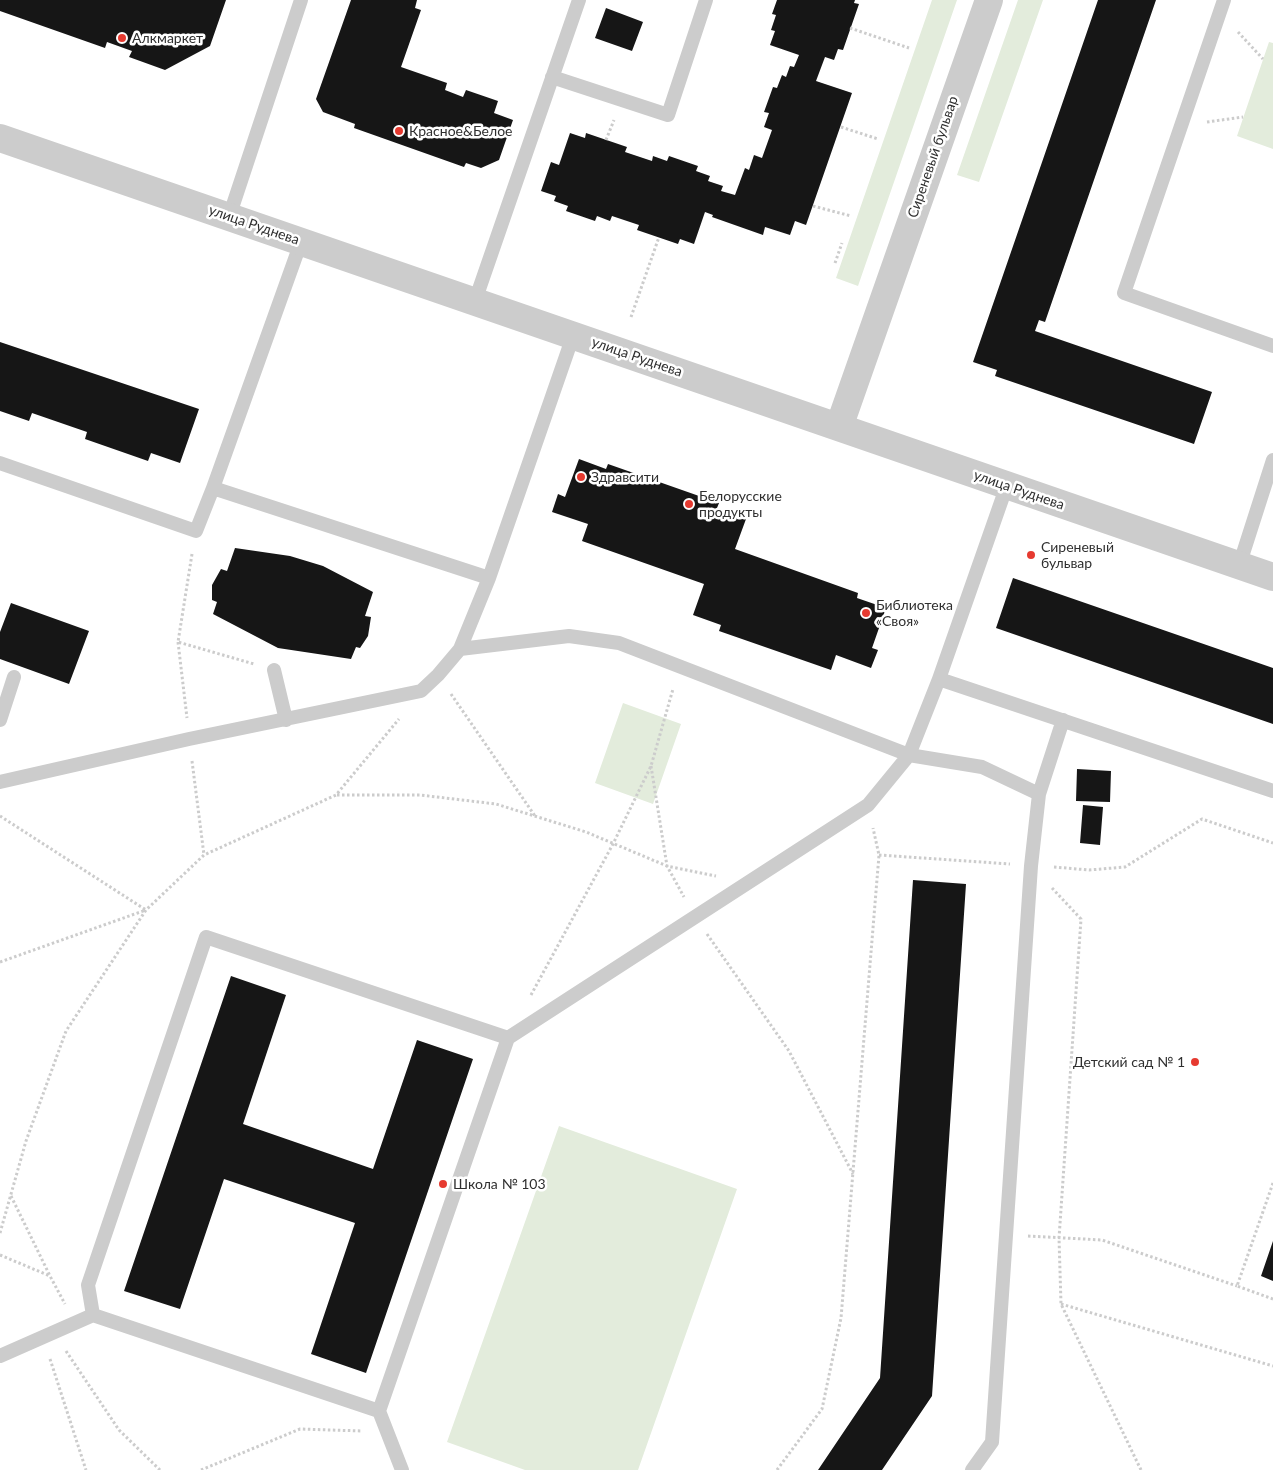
<!DOCTYPE html>
<meta charset="utf-8">
<style>
body{margin:0}
canvas{display:block;background:#fff}
</style>
<canvas width="1273" height="1470"></canvas>
<script>
const c = document.querySelector('canvas').getContext('2d');
c.lineJoin = 'round';
function paint(path, color) { c.fillStyle = color; c.fill(path, 'evenodd'); }
function trace(path, color, width, dash) { c.strokeStyle = color; c.lineWidth = width; c.lineCap = dash ? 'butt' : 'round'; c.setLineDash(dash || []); c.stroke(path); }
function write(font, color, halo, rows, align = 'center') {
  c.font = font + ' Lato,sans-serif'; c.lineWidth = 5; c.setLineDash([]); c.textBaseline = 'middle'; c.strokeStyle = halo; c.fillStyle = color; for (const [text, x, y, turn = 0] of rows) {
    c.save(); c.translate(x, y); c.rotate((+turn || 0) * Math.PI / 180); c.textAlign = isNaN(turn) ? turn : align; if (halo) c.strokeText(text, 0, 0); c.fillText(text, 0, 0); c.restore();
  }
}
const green = new Path2D(`
 M932 0H957L858 286 836 278Z
 M1018 0H1043L979 182 957 175Z
 M1269 42 1273 43V149L1237 136Z
 M623 703 681 724 653 804 595 783Z
 M559 1126 737 1189 638 1470H525L447 1442Z`);
const building = new Path2D(`
 M0 0H226L210 46 165 70 129 57 132 51 107 42 105 48 0 11Z
 M351 0H417L415 8 421 10 401 67 447 83 445 90 463 97 466 90 498 101 494 113 513 120 499 160 481 168 466 163 464 167 354 128 355 124 323 112 316 99Z
 M777 0H855L854 3 859 4 843 50 838 49 834 60 825 57 816 81 852 93 806 225 795 221 790 235 765 227 763 235 712 217 713 215 705 212 694 244 680 239 678 244 637 230 639 225 612 216 610 221 597 216 595 221 566 211 568 206 554 201 556 196 541 191 551 162 559 165 570 133 585 138 586 133 627 147 625 152 652 161 653 156 667 161 669 156 698 166 696 171 710 176 708 181 723 186 721 191 735 195 745 168 749 170 754 155 762 158 772 130 764 127 769 113 764 112 773 87 777 88 782 75 786 77 790 66 794 67 799 55 770 45 775 31 771 30 776 15 772 14Z
 M1098 0H1156L1045 322 1039 320 1035 331 1212 392 1194 444 995 376 997 370 973 362Z
 M606 8 643 22 632 51 595 38Z
 M0 342 199 409 180 463 151 453 148 461 85 439 87 432 32 413 29 421 0 411Z
 M579 459 606 469 608 464 719 503 717 508 746 519 735 549 858 593 857 598 886 608 872 648 878 650 871 668 836 655 831 670 719 631 721 625 693 615 704 584 582 541 588 524 552 512 558 494 565 497Z
 M235 548 290 556 323 566 373 592 365 616 371 617 368 636 360 648 356 647 351 659 278 648 213 614 217 602 212 600V585L221 569 227 571Z
 M1013 578 1273 668V724L996 628Z
 M11 603 89 631 69 684 0 659V632Z
 M1077 769 1111 771 1110 802 1076 801Z
 M1083 805 1103 807 1100 845 1080 843Z
 M913 880 966 884 932 1396 882 1470H818L880 1378Z
 M231 976 286 995 243 1124 373 1169 417 1040 473 1059 366 1373 311 1354 355 1223 224 1179 180 1309 124 1291Z
 M1273 1241V1281L1261 1276Z`);
const path = new Path2D(`
 M850 28 909 48
 M1238 32 1263 59
 M1207 122 1243 117
 M841 127 878 139
 M606 140 614 120
 M813 206 851 216
 M835 263 842 243
 M631 317 659 237
 M192 554 178 642 254 664
 M178 642 187 718
 M451 694 535 816
 M192 761 204 855
 M651 766 667 866 684 897
 M337 795H420L496 804 586 832 667 866 716 876
 M0 816 146 910
 M879 855 1010 864
 M1054 867 1089 870 1125 867 1202 819 1273 843
 M1052 888 1081 919 1059 1238 1061 1304 1141 1470
 M707 934 789 1051 853 1174
 M0 962 146 910
 M531 995 613 844 651 766 673 689
 M1273 1183 1237 1286 1273 1299
 M11 1196 50 1276 65 1304
 M0 1233 26 1141 66 1031 146 910 204 855 336 795 399 719
 M1028 1236 1102 1240 1237 1286
 M0 1255 50 1276
 M1061 1304 1273 1366
 M66 1351 119 1430 160 1470
 M50 1359 86 1470
 M201 1470 300 1429 362 1431
 M777 1470 822 1409 841 1318 879 855 873 828`);
const lane = new Path2D(`
 M1224 0 1124 293 1273 346
 M552 77 668 115 706 0
 M229 217 301 0
 M475 301 579 0
 M0 463 196 531 213 488 489 578
 M213 488 301 242
 M1239 566 1273 460
 M460 649 569 636 619 643 909 755 982 767 1039 794 1031 866 992 1442 972 1470
 M274 670 286 720
 M939 679 1273 791
 M0 720 14 677
 M0 782 189 739 421 691 438 675 460 649 489 578 573 336
 M1039 794 1063 720
 M0 1356 93 1315
 M379 1411 93 1315 88 1285 206 937 508 1038
 M402 1470 379 1411 508 1038 868 805 909 755 939 679 1007 485`);
const street = new Path2D(`
 M0 138 1273 577
 M839 427 989 0`);
const markers = [
 [122,38,5,"#e63a30"],
 [399,131,5,"#e63a30"],
 [581,477,5,"#e63a30"],
 [689,504,5,"#e63a30"],
 [1031,555,5,"#e63a30"],
 [866,613,5,"#e63a30"],
 [1195,1062,5,"#e63a30"],
 [443,1184,5,"#e63a30"]
];
const poiNames = [
 ["Алкмаркет",132,38],
 ["Красное&Белое",409,131],
 ["Здравсити",591,477],
 ["Белорусские",699,496],
 ["продукты",699,512],
 ["Сиреневый",1041,547],
 ["бульвар",1041,563],
 ["Библиотека",876,605],
 ["«Своя»",876,621],
 ["Детский сад № 1",1185,1062,"right"],
 ["Школа № 103",453,1184]
];
const streetNames = [
 ["Сиреневый бульвар",933,157,-71],
 ["улица Руднева",254,225,19],
 ["улица Руднева",637,357,19],
 ["улица Руднева",1019,490,19]
];
paint(green, '#e3ecdc');
paint(building, '#161616');
trace(path, '#ccc', 3, [2.5, 2.5]);
trace(lane, '#ccc', 14);
trace(street, '#ccc', 28);
for (const [x, y, r, color] of markers) { const dot = new Path2D(); dot.arc(x, y, r, 0, 2 * Math.PI); c.fillStyle = color; c.fill(dot); trace(dot, '#fff', 2); }
write('14px', '#2f2f2f', '#fff', poiNames, 'left');
write('14px', '#2f2f2f', '#fff', streetNames);
</script>
